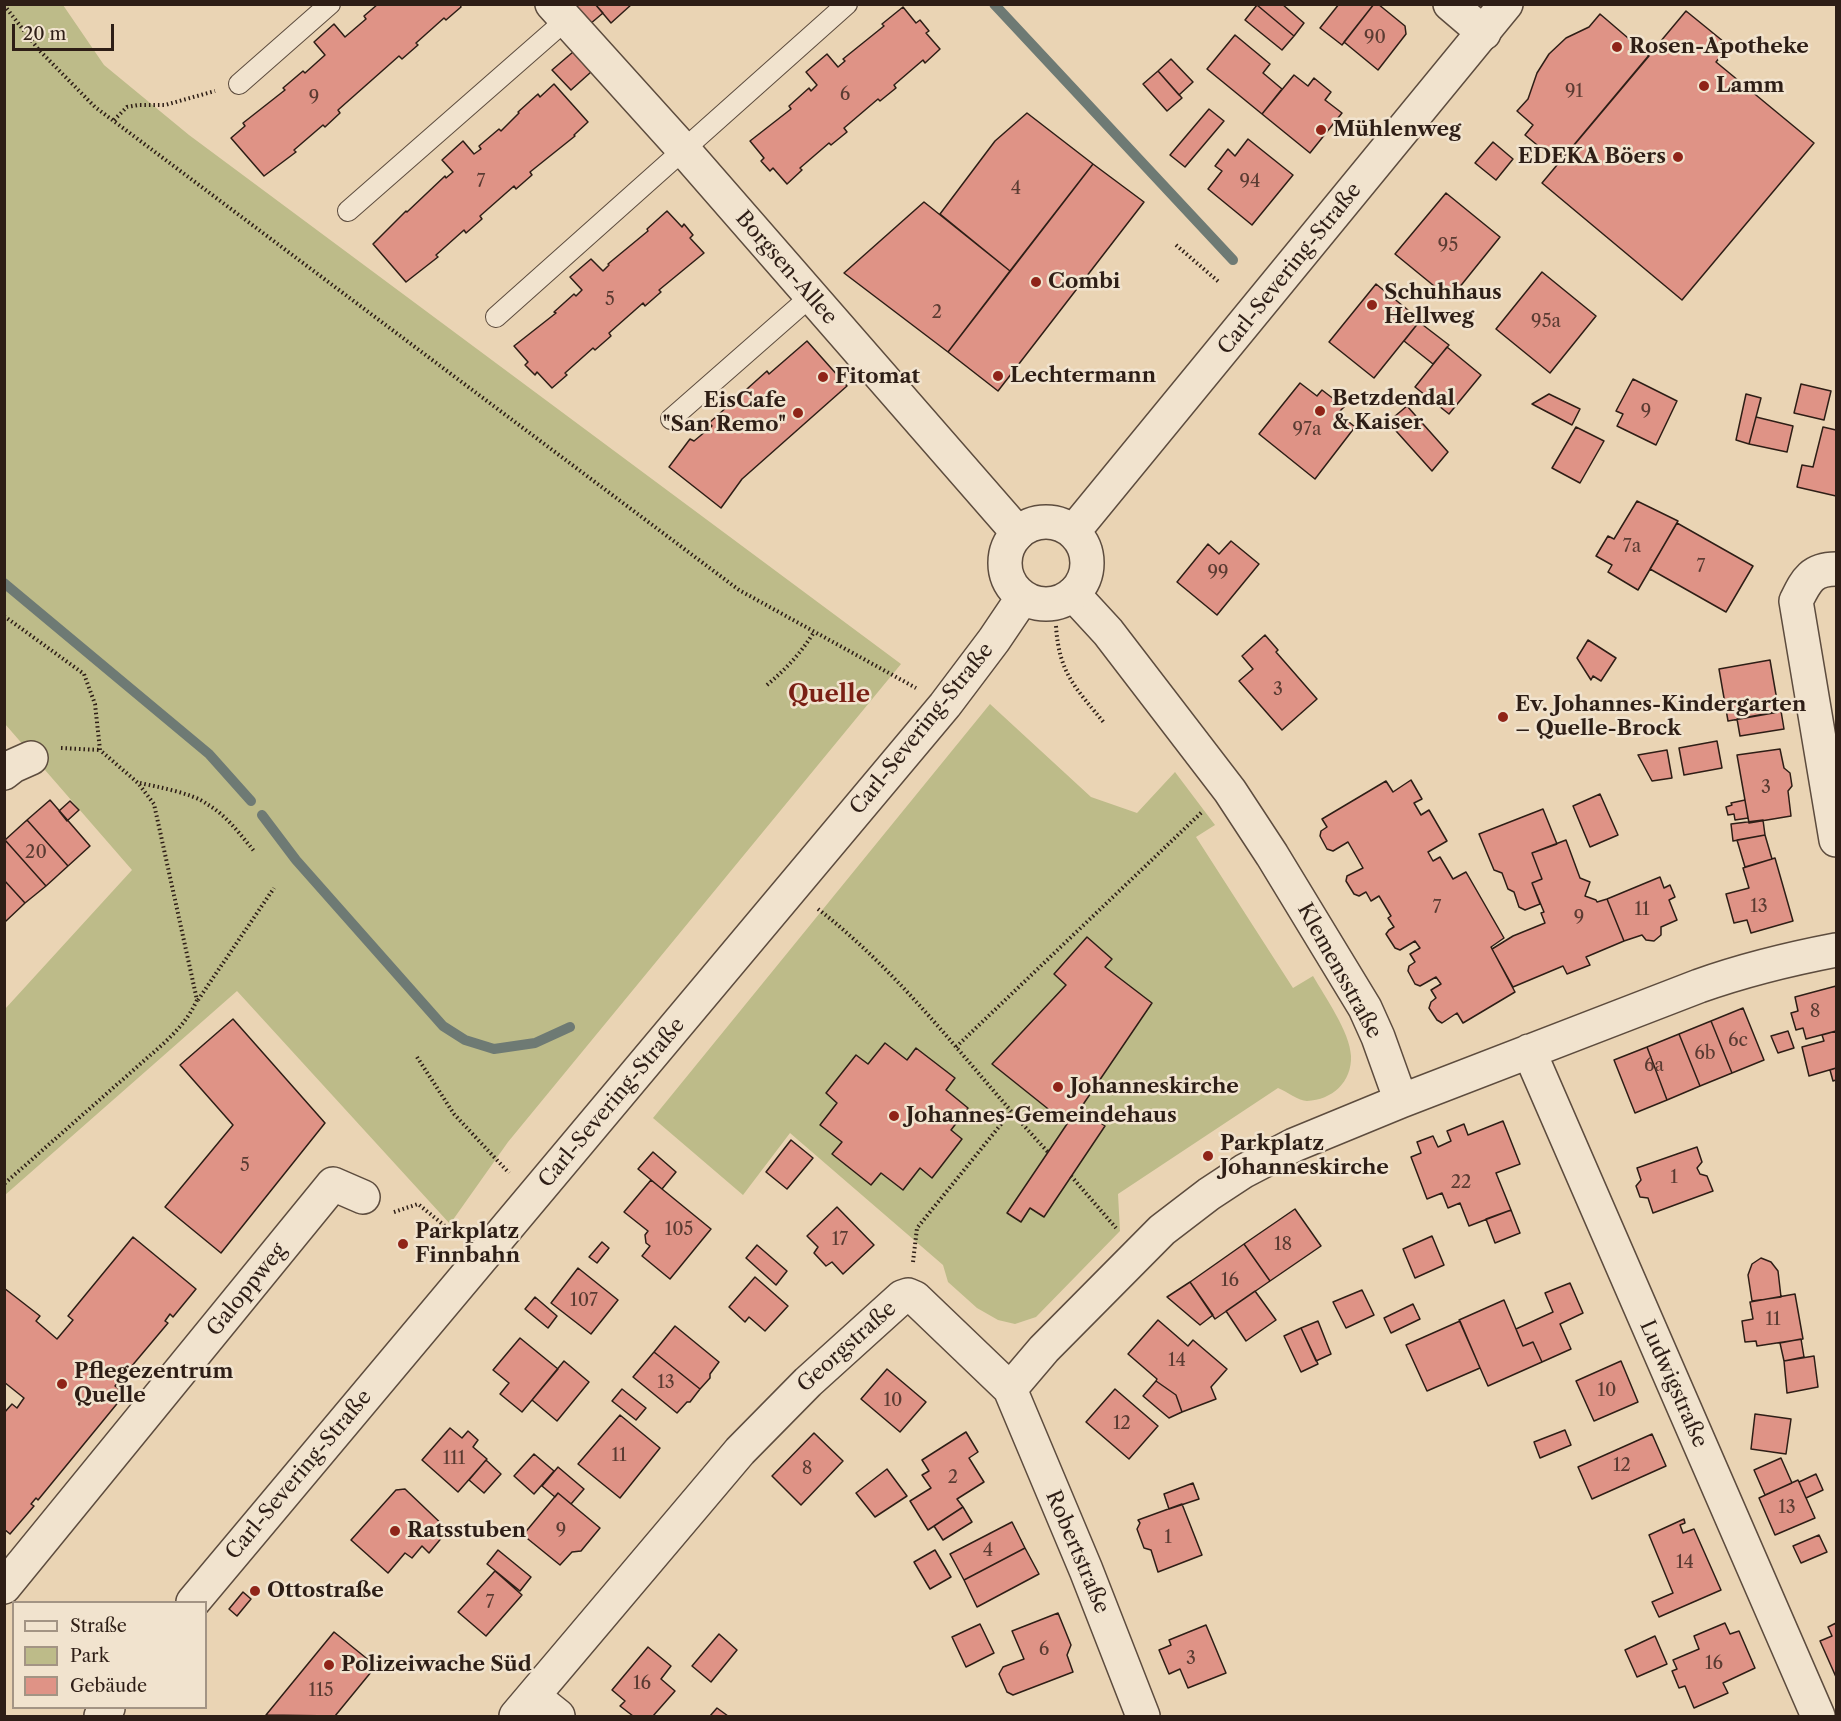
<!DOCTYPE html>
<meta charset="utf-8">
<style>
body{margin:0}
#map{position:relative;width:1841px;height:1721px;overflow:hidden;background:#ead4b4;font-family:"Libre Caslon Text",serif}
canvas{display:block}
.frame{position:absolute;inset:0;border:6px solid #2e1e16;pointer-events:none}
.legend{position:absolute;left:12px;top:1601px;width:195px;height:108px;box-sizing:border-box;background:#f1e3ce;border:2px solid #a39484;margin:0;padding:8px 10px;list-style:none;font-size:18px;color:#2e1e16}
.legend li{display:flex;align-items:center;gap:12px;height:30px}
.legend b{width:30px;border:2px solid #a39484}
.scale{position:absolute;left:12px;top:24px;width:102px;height:27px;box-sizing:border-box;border:3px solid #2e1e16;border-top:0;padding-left:8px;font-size:18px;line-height:21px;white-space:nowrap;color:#2e1e16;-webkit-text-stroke:4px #f1e3ce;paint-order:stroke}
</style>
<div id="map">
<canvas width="1841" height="1721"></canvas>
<div class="frame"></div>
<ul class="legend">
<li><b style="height:8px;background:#f1e3ce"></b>Straße</li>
<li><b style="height:16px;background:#bdbb89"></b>Park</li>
<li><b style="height:16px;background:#df9386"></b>Gebäude</li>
</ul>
<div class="scale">20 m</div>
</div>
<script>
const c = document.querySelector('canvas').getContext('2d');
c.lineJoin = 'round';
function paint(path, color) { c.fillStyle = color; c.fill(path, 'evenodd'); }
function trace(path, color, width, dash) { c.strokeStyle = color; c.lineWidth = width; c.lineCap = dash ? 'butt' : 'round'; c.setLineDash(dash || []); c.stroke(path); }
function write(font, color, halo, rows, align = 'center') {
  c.font = font + ' "Libre Caslon Text",serif'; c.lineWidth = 5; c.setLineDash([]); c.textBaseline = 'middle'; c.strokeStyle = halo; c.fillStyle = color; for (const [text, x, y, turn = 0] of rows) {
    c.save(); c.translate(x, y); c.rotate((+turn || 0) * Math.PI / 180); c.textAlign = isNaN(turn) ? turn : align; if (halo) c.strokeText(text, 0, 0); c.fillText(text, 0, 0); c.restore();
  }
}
const green = new Path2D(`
 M5 5H63L104 65 189 135 901 664 508 1142 450 1224 237 991 5 1195V1009L132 870 5 724Z
 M990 704 1091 797 1137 813 1175 772 1215 825 1196 837 1293 988 1313 976C1325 997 1350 1032 1351 1056 1352 1082 1332 1100 1307 1101 1299 1101 1286 1091 1278 1088L1118 1194 1120 1231 1036 1317 1015 1324 998 1320 977 1308 948 1282 943 1265 790 1133 743 1195 653 1118Z`);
const stream = new Path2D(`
 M994 4 1233 260
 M4 583 209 754 251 801
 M262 815 296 860 443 1026 465 1040 494 1049 535 1043 570 1027`);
const building = new Path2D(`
 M378 4H460L461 7 446 20 444 18 416 43 418 45 402 59 399 56 338 110 340 113 325 127 323 125 294 150 296 152 264 176 231 138 245 126 243 123 285 90 283 88 303 71 305 73 325 55 314 42 334 24 345 37 366 19 364 16Z
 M573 4H595L603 13 590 24Z
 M595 4H632L611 23Z
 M1282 4 1304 23 1294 36 1257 5Z
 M1339 4H1374L1342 45 1320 28Z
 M1374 4H1378L1405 26 1406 34 1378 70 1344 42Z
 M1257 5 1294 36 1282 50 1245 20Z
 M903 7 916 23 920 20 929 31 926 33 940 49 925 63 923 60 894 85 896 88 880 101 878 99 844 128 847 132 831 145 829 143 800 168 802 170 787 184 773 168 770 171 761 161 764 158 750 141 791 109 789 106 809 88 811 91 817 85 806 72 827 54 838 67 845 61 843 59 884 26 882 24Z
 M1686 11 1729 46 1716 62 1814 143 1682 300 1542 183Z
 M1600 14 1649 56 1559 163 1525 135 1533 125 1517 111 1528 99 1537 73 1549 54 1566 38 1589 27Z
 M1235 35 1270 64 1263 73 1282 89 1262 114 1207 69Z
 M573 52 591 72 571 90 552 70Z
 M1171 59 1193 82 1179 95 1158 71Z
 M1158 71 1182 98 1167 111 1143 84Z
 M1294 75 1308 86 1314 78 1331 92 1325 100 1342 113 1310 153 1262 114Z
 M554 84 588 122 574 135 575 136 530 172 532 175 516 189 514 186 480 216 482 219 466 233 464 230 436 255 438 257 406 282 373 244 406 211 407 212 445 176 446 178 453 172 442 160 463 141 474 154 481 149 479 146 499 129 501 131 519 113 518 112 538 94 540 97Z
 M1209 109 1224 121 1185 167 1170 155Z
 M1027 113 1093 164 1010 271 940 214 995 141Z
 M1248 139 1293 175 1252 225 1208 189 1222 171 1215 166 1228 149 1235 156Z
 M1493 142 1513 159 1496 180 1475 163Z
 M1093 164 1144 202 998 391 948 352Z
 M1446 193 1500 237 1450 299 1395 254Z
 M924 202 1010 271 948 352 844 273Z
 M667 211 682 227 684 224 693 235 690 238 704 253 659 290 661 292 645 306 643 303 609 333 611 336 595 350 593 348 565 373 567 375 552 388 537 372 535 375 525 365 528 362 514 346 556 313 554 312 574 294 576 296 582 290 570 277 591 259 603 271 609 265 608 264 648 231 647 229Z
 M1542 272 1596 316 1550 373 1496 329Z
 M1376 284 1408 310 1407 312 1419 322 1374 378 1329 342Z
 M1419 322 1449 345 1433 364 1404 341Z
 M807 341 847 386 742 479 721 508 669 467 690 439 694 441 712 426 709 423 767 371 769 374Z
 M1447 347 1481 375 1449 414 1415 387Z
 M1633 379 1677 401 1656 445 1617 426 1623 414 1616 411Z
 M1300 383 1317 396 1322 390 1344 407 1338 413 1355 427 1315 479 1259 434Z
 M1801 384 1831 391 1824 420 1794 413Z
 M1549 394 1580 409 1572 425 1532 404Z
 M1746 394 1761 398 1749 444 1736 440Z
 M1407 406 1448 452 1432 471 1388 422Z
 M1756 417 1793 426 1787 452 1749 444Z
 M1576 427 1604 441 1580 483 1552 468Z
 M1823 427 1836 430V496L1797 487 1802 465 1813 467Z
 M1637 501 1678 521 1638 590 1608 572 1612 565 1596 556 1608 536 1614 539Z
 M1677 523 1753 566 1726 612 1650 569Z
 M1231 541 1259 564 1217 615 1177 582 1208 544 1219 554Z
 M1265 635 1278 650 1276 652 1317 699 1282 730 1239 681 1253 669 1242 656Z
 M1588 640 1616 658 1601 681 1593 676 1591 680 1577 658Z
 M1770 660 1779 712 1728 721 1719 669Z
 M1781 711 1784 729 1740 736 1737 719Z
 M1717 741 1722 768 1684 775 1679 748Z
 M1780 749 1784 768 1790 773 1792 786 1788 791 1791 816 1749 823 1737 755Z
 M1667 750 1672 778 1652 781 1638 755Z
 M1411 780 1422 799 1414 803 1421 815 1429 810 1447 841 1428 852 1433 861 1440 857 1453 879 1466 872 1504 938 1491 947 1515 992 1463 1023 1457 1013 1442 1023 1437 1020 1429 1008 1431 1002 1436 998 1431 990 1441 984 1436 977 1420 986 1415 984 1408 971 1409 966 1415 962 1410 954 1420 948 1415 941 1400 950 1395 948 1386 934 1389 930 1394 927 1388 918 1391 916 1379 896 1371 901 1366 892 1359 896 1354 894 1346 881 1347 876 1363 868 1348 842 1333 851 1327 849 1320 836 1321 831 1327 827 1322 819 1386 781 1393 792Z
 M1600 794 1618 835 1590 847 1573 806Z
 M50 800 90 846 68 866 27 820Z
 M1745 800 1748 818 1735 820 1734 814 1728 815 1726 807 1732 805 1731 803Z
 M70 801 79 810 67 821 59 811Z
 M1543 809 1557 844 1532 853 1542 879 1532 883 1540 904 1525 910 1519 907 1514 892 1508 889 1502 873 1494 870 1479 834Z
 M27 820 68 866 46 886 5 840Z
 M1763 820 1765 835 1733 841 1731 824Z
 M1765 835 1772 859 1745 867 1737 840Z
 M5 840 46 886 25 903 4 880Z
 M1566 840 1580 878 1590 882 1585 896 1596 900 1597 902 1607 899 1624 941 1586 957 1590 965 1567 974 1563 966 1513 987 1492 949 1513 936 1545 923 1541 913 1544 912 1532 883 1542 879 1532 853Z
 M1775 858 1793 921 1751 933 1747 920 1734 923 1726 894 1749 888 1743 868Z
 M1660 877 1664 888 1670 885 1675 897 1669 900 1677 920 1661 927V935L1654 941 1646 940 1642 935 1624 941 1607 899Z
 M4 880 25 903 6 921 4 919Z
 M1087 937 1112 959 1105 967 1152 1003 1080 1109 1105 1126 1044 1217 1030 1208 1021 1222 1007 1213 1067 1124 992 1064 1066 985 1054 974Z
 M1836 986V1031L1806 1039 1803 1028 1796 1030 1791 1013 1798 1011 1795 997Z
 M1743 1008 1764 1060 1732 1073 1711 1021Z
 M233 1019 325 1123 221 1253 165 1207 233 1125 180 1065Z
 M1711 1021 1732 1073 1700 1086 1679 1034Z
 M1788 1031 1794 1048 1778 1053 1771 1036Z
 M1836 1031V1068L1809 1076 1802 1047 1824 1041 1822 1035Z
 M1679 1034 1700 1086 1667 1100 1647 1047Z
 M885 1043 907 1060 916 1048 955 1078 946 1090 968 1108 951 1130 962 1139 932 1178 920 1168 903 1190 881 1173 871 1185 832 1154 842 1142 820 1125 837 1103 826 1093 856 1055 868 1064Z
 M1647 1047 1667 1100 1635 1113 1614 1060Z
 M1836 1068V1080L1833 1081 1830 1070Z
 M1503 1121 1520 1164 1496 1173 1511 1210 1469 1226 1460 1203 1448 1208 1442 1193 1427 1199 1411 1157 1421 1153 1417 1142 1433 1136 1438 1147 1451 1141 1447 1131 1464 1124 1468 1135Z
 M791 1140 813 1158 787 1189 766 1172Z
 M1697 1147 1702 1162 1697 1168 1700 1174 1707 1176 1713 1191 1653 1213 1648 1198 1640 1197 1636 1186 1641 1180 1637 1168Z
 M653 1152 676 1172 662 1189 638 1169Z
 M651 1180 711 1229 670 1279 642 1256 650 1246 646 1243 645 1235 648 1231 624 1212Z
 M837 1207 874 1245 843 1274 832 1262 826 1266 814 1253 818 1247 807 1236Z
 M1295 1209 1321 1246 1270 1281 1244 1244Z
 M1511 1210 1520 1233 1495 1243 1486 1219Z
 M1432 1236 1444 1265 1415 1278 1403 1249Z
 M133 1237 196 1289 173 1317 170 1314 165 1321 168 1323 115 1386 125 1394 38 1500 36 1498 31 1504 34 1506 10 1534 4 1529V1413L12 1404 17 1408 24 1398 4 1382V1288L40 1316 36 1321 57 1339 73 1320 68 1316Z
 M602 1242 609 1248 597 1263 589 1257Z
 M1244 1244 1270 1281 1215 1319 1190 1282Z
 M757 1245 787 1271 776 1285 746 1258Z
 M1761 1258 1771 1262 1778 1271 1781 1297 1752 1301 1748 1275 1752 1264Z
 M578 1268 618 1300 591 1334 551 1303Z
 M755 1277 788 1306 765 1331 749 1317 745 1322 729 1307Z
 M1190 1282 1213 1315 1200 1325 1167 1297Z
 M1570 1283 1583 1313 1560 1324 1571 1349 1542 1362 1533 1342 1523 1346 1516 1329 1553 1312 1545 1293Z
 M1362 1290 1374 1315 1346 1328 1333 1302Z
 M1255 1291 1276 1320 1246 1341 1226 1311Z
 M1795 1294 1803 1339 1757 1346 1756 1341 1745 1342 1742 1321 1753 1319 1750 1302Z
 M535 1297 557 1316 548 1328 525 1309Z
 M1504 1300 1523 1346 1533 1342 1542 1362 1488 1386 1459 1320Z
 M1413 1304 1420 1319 1391 1333 1384 1318Z
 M1158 1320 1188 1346 1193 1340 1227 1369 1211 1387 1216 1399 1182 1412 1176 1395 1156 1381 1157 1379 1128 1354Z
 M1318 1321 1331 1354 1316 1361 1301 1328Z
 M1460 1321 1480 1368 1427 1391 1406 1345Z
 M675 1326 719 1362 710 1374V1378L700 1389 654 1352Z
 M1301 1328 1318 1364 1301 1372 1284 1336Z
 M520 1338 558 1369 522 1412 500 1394 509 1383 493 1370Z
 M1801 1339 1804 1357 1784 1361 1780 1343Z
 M654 1352 700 1389 690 1402H687L677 1413 633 1377Z
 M1814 1356 1818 1387 1787 1393 1784 1361Z
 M564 1361 589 1382 557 1421 532 1400Z
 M1621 1361 1638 1402 1594 1421 1576 1381Z
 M887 1369 926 1402 900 1432 861 1399Z
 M1156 1381 1176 1395 1182 1412 1169 1418 1143 1396Z
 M622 1389 646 1408 636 1420 612 1401Z
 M1115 1389 1158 1426 1129 1459 1086 1422Z
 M1755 1414 1791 1419 1786 1454 1751 1449Z
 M620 1415 660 1448 620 1498 578 1464Z
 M450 1428 462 1438 468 1431 478 1440 473 1447 487 1459 458 1492 422 1460Z
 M1565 1430 1571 1445 1540 1458 1534 1442Z
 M966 1432 978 1452 969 1458 984 1482 957 1499 963 1507 928 1530 910 1501 931 1488 922 1475 929 1471 922 1460Z
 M814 1433 843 1461 801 1505 772 1476Z
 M1652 1434 1666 1466 1592 1499 1578 1467Z
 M534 1454 554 1471 534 1494 514 1476Z
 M1781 1458 1792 1483 1765 1495 1754 1470Z
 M486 1460 501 1474 484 1493 469 1480Z
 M558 1467 584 1489 571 1504 558 1493 555 1497 542 1486Z
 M887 1469 907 1496 875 1517 856 1493Z
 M1816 1474 1823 1490 1806 1498 1799 1482Z
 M1798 1480 1815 1518 1775 1535 1759 1498Z
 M1193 1483 1199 1499 1169 1509 1164 1494Z
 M405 1489 448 1530 429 1553 422 1546 412 1558 405 1553 388 1573 351 1540 396 1490Z
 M558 1493 600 1528 581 1551 572 1552 560 1565 523 1535Z
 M1182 1504 1202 1555 1158 1572 1151 1550 1144 1548 1137 1529 1140 1523 1138 1520Z
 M963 1507 972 1522 943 1540 934 1526Z
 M1684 1519 1685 1523 1680 1525 1683 1533 1694 1529 1721 1590 1659 1617 1652 1602 1673 1593 1649 1535Z
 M1012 1522 1025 1548 964 1580 950 1554Z
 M1819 1535 1827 1552 1801 1563 1793 1546Z
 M1025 1548 1039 1574 977 1607 964 1580Z
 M498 1550 531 1577 520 1591 487 1564Z
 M935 1550 951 1577 930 1589 914 1562Z
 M495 1571 522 1595 486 1636 458 1612Z
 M243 1592 251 1599 237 1616 229 1609Z
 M1058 1613 1071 1645 1067 1655 1073 1672 1013 1695 1007 1692 999 1674 1003 1667 1024 1659 1012 1631Z
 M1725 1623 1730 1634 1739 1631 1755 1668 1723 1683 1728 1693 1694 1708 1685 1686 1679 1688 1672 1671 1677 1669 1673 1660 1699 1649 1694 1636Z
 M1836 1623V1677L1820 1641 1832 1636 1828 1627Z
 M980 1624 994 1653 966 1667 952 1637Z
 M1206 1625 1226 1673 1188 1688 1180 1669 1169 1674 1159 1650 1171 1645 1169 1640Z
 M334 1632 376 1666 335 1716 266 1715Z
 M719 1634 737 1650 711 1682 692 1666Z
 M1655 1636 1667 1664 1637 1677 1625 1650Z
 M648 1647 671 1666 661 1679 675 1691 653 1716H633L620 1706 625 1701 612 1690Z
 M717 1708 728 1716H710Z`);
const path = new Path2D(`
 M4 5 39 50 95 107 739 590 916 688
 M114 120 127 107 138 105H165L215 91
 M1176 245 1220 283
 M4 616 84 674 95 704 100 750 138 783 154 804 197 1000C189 1018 177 1031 163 1044L4 1184
 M1056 626C1059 674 1076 688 1105 724
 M767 685C786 669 801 653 814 632
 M61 748 100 750
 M140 783C158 787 192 793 207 804 226 815 240 834 254 851
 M818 909C907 978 972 1071 1048 1152
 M198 1000 274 888
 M956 1047 1203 811
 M417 1057 454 1114 509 1173
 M1071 1176 1116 1228
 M394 1212 418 1204 456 1235
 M913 1262 917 1228 1011 1112`);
const service = new Path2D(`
 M239 84 330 4
 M348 211 566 20
 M496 317 847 4
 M671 419 810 297`);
const minor = new Path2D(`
 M552 4 683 149 1018 533
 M1450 4 1484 33
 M1836 569C1811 569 1806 581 1796 601L1836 840
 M1073 594 1108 632 1230 791 1272 855 1365 1008 1378 1037 1401 1101
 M4 773 13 766 31 758
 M1529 1051 1818 1716
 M1010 1389 1044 1349 1162 1230 1209 1194 1244 1171 1294 1145 1401 1101 1699 986C1744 970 1789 959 1836 950
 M4 1587 333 1184 363 1197
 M533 1696 558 1716
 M516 1716 740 1451 808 1382 902 1297 908 1295 915 1298 1010 1389 1086 1570 1143 1716`);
const tertiary = new Path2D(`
 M1005 563a41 41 0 1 1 82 0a41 41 0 1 1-82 0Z
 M1073 532 1506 4
 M193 1602 945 705 994 640 1023 597
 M101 1716 108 1708`);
const markers = [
 [1617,47,6,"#8f2418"],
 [1704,86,6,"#8f2418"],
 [1321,130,6,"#8f2418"],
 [1678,157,6,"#8f2418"],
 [1036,282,6,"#8f2418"],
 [1372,305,6,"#8f2418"],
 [998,376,6,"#8f2418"],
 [823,377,6,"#8f2418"],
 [1320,411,6,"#8f2418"],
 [798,413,6,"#8f2418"],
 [1503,717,6,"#8f2418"],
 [1058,1087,6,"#8f2418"],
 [894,1116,6,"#8f2418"],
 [1208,1156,6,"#8f2418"],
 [403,1244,6,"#8f2418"],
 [62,1384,6,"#8f2418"],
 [395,1531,6,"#8f2418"],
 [255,1591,6,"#8f2418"],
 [329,1665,6,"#8f2418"]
];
const numberNames = [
 ["90",1375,38],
 ["91",1574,92],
 ["6",845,95],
 ["9",314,98],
 ["7",481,182],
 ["94",1250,182],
 ["4",1016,189],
 ["95",1448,246],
 ["5",610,300],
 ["2",937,313],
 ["95a",1546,322],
 ["9",1646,412],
 ["97a",1307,430],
 ["7a",1632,547],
 ["7",1701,567],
 ["99",1218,573],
 ["3",1278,690],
 ["3",1766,788],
 ["20",36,853],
 ["13",1759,907],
 ["7",1437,908],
 ["11",1642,910],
 ["9",1579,918],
 ["8",1815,1012],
 ["6c",1738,1041],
 ["6b",1705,1054],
 ["6a",1654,1066],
 ["5",245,1166],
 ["1",1674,1178],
 ["22",1461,1183],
 ["105",679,1230],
 ["17",840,1240],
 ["18",1283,1245],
 ["16",1230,1281],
 ["107",584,1301],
 ["11",1773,1320],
 ["14",1177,1361],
 ["13",666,1383],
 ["10",1607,1391],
 ["10",893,1401],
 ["12",1122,1424],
 ["11",619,1456],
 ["111",454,1459],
 ["12",1622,1466],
 ["8",807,1469],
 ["2",953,1478],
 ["13",1787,1508],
 ["9",561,1531],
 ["1",1168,1538],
 ["4",988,1551],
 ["14",1685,1563],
 ["7",490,1603],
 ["6",1044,1650],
 ["3",1191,1659],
 ["16",1714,1664],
 ["16",642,1684],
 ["115",321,1691]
];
const poiNames = [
 ["Rosen-Apotheke",1629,47],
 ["Lamm",1716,86],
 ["Mühlenweg",1333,130],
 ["EDEKA Böers",1666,157,"right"],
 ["Combi",1048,282],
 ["Schuhhaus",1384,293],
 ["Hellweg",1384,317],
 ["Lechtermann",1010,376],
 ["Fitomat",835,377],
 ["Betzdendal",1332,399],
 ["& Kaiser",1332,423],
 ["EisCafe",786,401,"right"],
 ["\"San Remo\"",786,425,"right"],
 ["Ev. Johannes-Kindergarten",1515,705],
 ["– Quelle-Brock",1515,729],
 ["Johanneskirche",1070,1087],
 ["Johannes-Gemeindehaus",906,1116],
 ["Parkplatz",1220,1144],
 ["Johanneskirche",1220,1168],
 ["Parkplatz",415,1232],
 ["Finnbahn",415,1256],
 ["Pflegezentrum",74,1372],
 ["Quelle",74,1396],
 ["Ratsstuben",407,1531],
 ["Ottostraße",267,1591],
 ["Polizeiwache Süd",341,1665]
];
const streetNames = [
 ["Borgsen-Allee",786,268,49],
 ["Carl-Severing-Straße",1290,269,-51],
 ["Carl-Severing-Straße",922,729,-51],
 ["Klemensstraße",1339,971,61],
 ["Carl-Severing-Straße",612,1103,-50],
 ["Galoppweg",247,1290,-51],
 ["Georgstraße",847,1347,-42],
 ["Ludwigstraße",1673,1384,66],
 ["Carl-Severing-Straße",299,1475,-50],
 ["Robertstraße",1077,1552,67]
];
const quarterNames = [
 ["Quelle",829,695]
];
paint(green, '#bdbb89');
trace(stream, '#6e7a74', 10);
paint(building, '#df9386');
trace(building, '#2e1e16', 1.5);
trace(service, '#5d4c3e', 22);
trace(minor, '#5d4c3e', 36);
trace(tertiary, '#5d4c3e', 36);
trace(path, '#2e1e16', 4, [1.5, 3]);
trace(service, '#f1e3ce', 20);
trace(minor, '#f1e3ce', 33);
trace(tertiary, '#f1e3ce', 33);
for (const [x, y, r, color] of markers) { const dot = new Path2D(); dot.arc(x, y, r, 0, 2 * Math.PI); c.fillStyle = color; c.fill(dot); trace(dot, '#f1e3ce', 2); }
write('18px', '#5a3b32', null, numberNames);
write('bold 21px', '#2e1e16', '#f1e3ce', poiNames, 'left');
write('21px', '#2e1e16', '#f1e3ce', streetNames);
write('bold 24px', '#7a1f14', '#f1e3ce', quarterNames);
</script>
